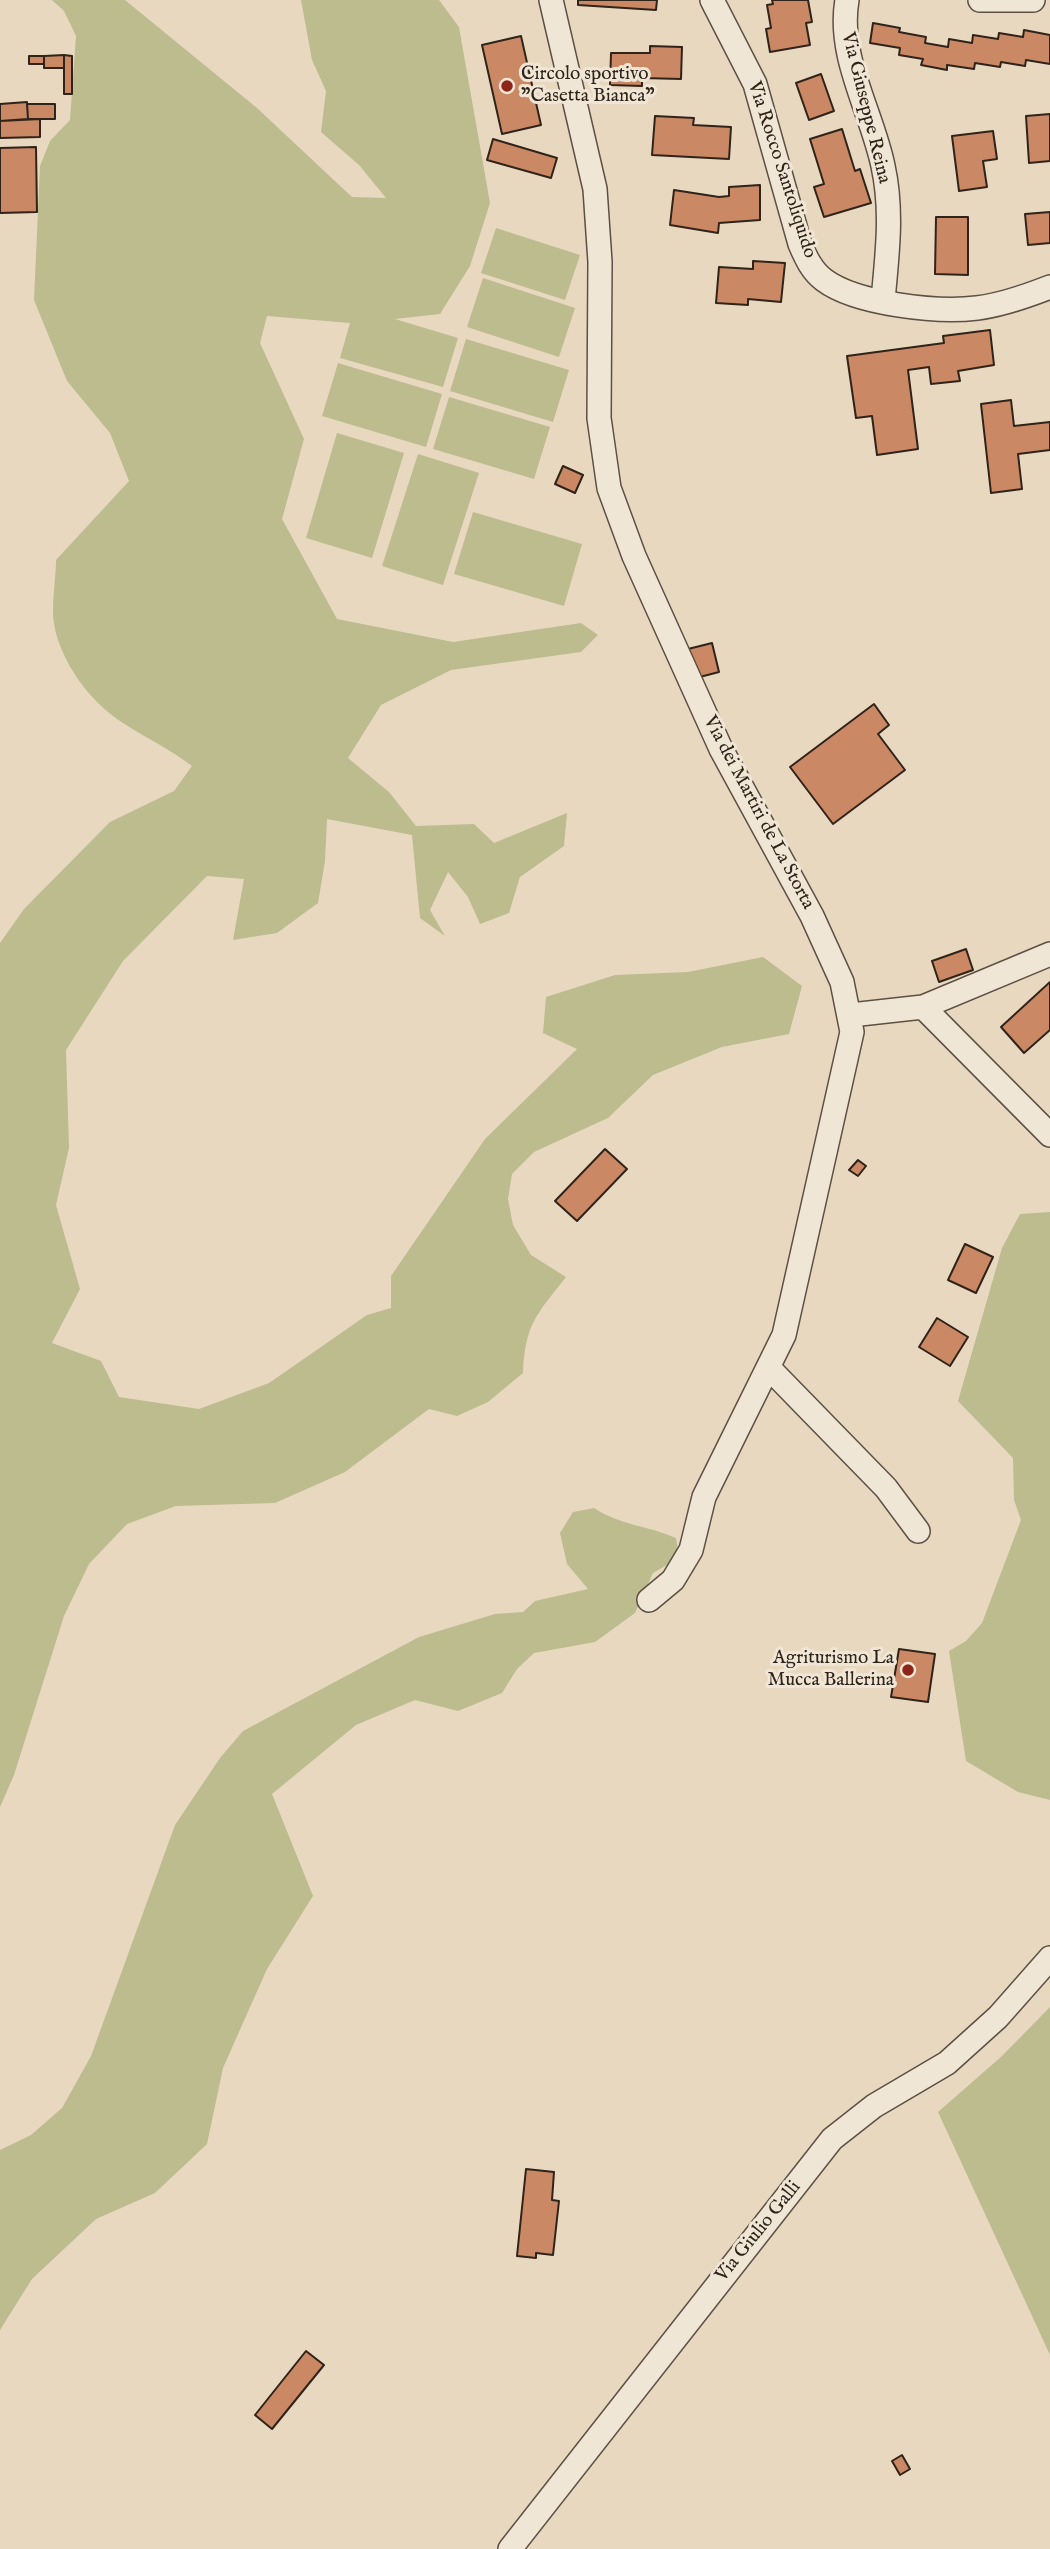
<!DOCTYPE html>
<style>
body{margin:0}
canvas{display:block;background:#e8d8c0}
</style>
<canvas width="1050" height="2549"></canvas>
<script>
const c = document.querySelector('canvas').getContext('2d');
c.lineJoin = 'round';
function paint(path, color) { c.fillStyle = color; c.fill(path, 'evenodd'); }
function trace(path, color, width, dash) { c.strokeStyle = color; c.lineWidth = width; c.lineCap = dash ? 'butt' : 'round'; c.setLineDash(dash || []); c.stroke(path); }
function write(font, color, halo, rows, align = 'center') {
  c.font = font + ' "IM FELL English",serif'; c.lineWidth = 6; c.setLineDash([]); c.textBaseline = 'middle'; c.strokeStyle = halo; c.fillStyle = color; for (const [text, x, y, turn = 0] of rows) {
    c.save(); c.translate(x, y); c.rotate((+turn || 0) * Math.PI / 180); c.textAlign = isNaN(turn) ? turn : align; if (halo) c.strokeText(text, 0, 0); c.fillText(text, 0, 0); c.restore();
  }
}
const green = new Path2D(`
 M52 0H125L257 108 352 197 386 198 359 165 321 132 326 91 312 60 301 0H439L459 27 490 203 470 266 440 314 395 319 458 338 443 387 340 358 350 323 267 316 260 343 304 439 282 519 337 619 453 642 581 623 598 635 581 652 451 670 381 705 348 758 389 792 416 826 474 824 494 843 567 813 564 846 520 877 509 913 480 924 468 897 448 872 430 910 445 936 420 918 412 835 327 819 325 861 318 903 277 933 233 940 244 879 207 876 123 961 66 1050 69 1148 56 1205 80 1289 52 1343 101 1361 119 1397 199 1409 269 1383 367 1315 391 1308V1276L485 1139 577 1049 543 1033 546 997 615 975 688 972 763 957 802 986 789 1034 722 1047 653 1075 608 1118 534 1152 512 1174 508 1199 513 1225 531 1255 566 1277C537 1314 525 1324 523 1373L488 1402 457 1416 429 1409 345 1472 275 1503 176 1506 127 1524 89 1564 64 1616 14 1775 0 1807V943L24 909 110 822 174 791 192 766C170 749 146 738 123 723 91 703 61 663 54 624 51 604 56 580 56 560L129 481 110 433 67 381 34 300 40 166 50 141 70 120 76 36 64 11Z
 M496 228 580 255 565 300 481 273Z
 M483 278 575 308 559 357 467 327Z
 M466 339 569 370 553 422 450 391Z
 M338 363 442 394 426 447 322 416Z
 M449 397 550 427 534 479 433 449Z
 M337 433 404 453 372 558 306 538Z
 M418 454 479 473 443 585 382 566Z
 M473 512 582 544 564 606 454 574Z
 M1050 1212V1800L1018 1792 966 1761 949 1651 966 1641 982 1623 1021 1520 1014 1500 1013 1458 958 1401 1002 1248 1020 1214Z
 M594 1508C622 1526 646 1525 676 1538L679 1558 653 1573 635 1613 595 1642 534 1653 517 1669 502 1693 458 1711 415 1700 356 1725 272 1794 313 1896 267 1969 223 2068 207 2144 155 2193 96 2219 32 2279 0 2330V2150L31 2135 62 2108 91 2056 175 1825 220 1758 243 1731 419 1637 495 1614 523 1612 535 1601 588 1589 567 1564 560 1533 573 1512Z
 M1050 2007V2355L938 2112 1002 2056Z`);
const building = new Path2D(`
 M578 0H657L656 10 578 5Z
 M772 0H808L812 22 806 23 810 45 770 52 766 29 771 28 767 5 773 4Z
 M873 23 900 28 899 32 926 37 925 43 948 47 949 39 972 43 973 35 998 39 999 33 1023 37 1024 30 1050 35V64L1026 60 1025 66 1001 62 1000 67 975 63 974 69 947 65V70L921 65 923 59 899 55 900 48 870 43Z
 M521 36 541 125 502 134 482 45Z
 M650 46 682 47 681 79 642 78V86L610 85 611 53H650Z
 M64 55V68H44V56Z
 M64 55 72 56V94H64Z
 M29 56H44V64H29Z
 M821 74 834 111 809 120 796 83Z
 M27 102 28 119 0 121V104Z
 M27 104H55V119H28Z
 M1050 114V161L1029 163 1026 116Z
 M655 116 694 118 693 125 731 127 729 159 652 155Z
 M40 119V137L0 138V121Z
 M842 129 855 171 860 169 871 203 824 217 814 187 824 184 810 139Z
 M993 131 997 159 983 161 987 187 959 191 952 136Z
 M493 139 557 158 551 178 487 160Z
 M36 147 37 212 0 213V148Z
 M760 185V220L719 223 718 233 670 225 674 190 719 197 729 196V187Z
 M1050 212V243L1028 245 1025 214Z
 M936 217H968V275L935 274Z
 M753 261 785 263 781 302 748 299V305L716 303 719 267 753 269Z
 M990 330 994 365 958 371 960 381 931 384 929 367 908 370 918 449 877 455 872 416 856 418 847 356 944 343 943 336Z
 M1011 400 1014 426 1050 422V450L1018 454 1022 489 991 493 981 404Z
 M563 466 583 475 575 493 555 484Z
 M712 643 719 672 696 678 688 649Z
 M874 704 889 725 878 734 905 770 833 824 790 767Z
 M966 949 973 970 939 982 932 961Z
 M1050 982V1030L1024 1053 1001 1027Z
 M605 1149 627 1169 577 1221 555 1201Z
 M858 1160 866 1166 858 1176 849 1170Z
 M965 1244 993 1257 976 1293 948 1280Z
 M937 1318 968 1337 950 1366 919 1347Z
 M899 1649 935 1654 928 1702 891 1697Z
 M526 2169 554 2172 552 2200 559 2201 553 2255 536 2253V2258L517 2256Z
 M306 2351 324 2365 272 2429 255 2415Z
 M902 2455 910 2469 900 2475 892 2461Z`);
const street = new Path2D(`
 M551 0 595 189 600 262 599 418 609 488 634 556 721 749 812 916 842 982 852 1032 784 1335 704 1497 691 1550 673 1580 649 1600
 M712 0 755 84 800 244C806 258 812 271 824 280 856 304 938 313 977 308 1002 305 1027 296 1050 287
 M847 0C837 57 872 112 883 166 893 211 887 256 883 300
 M980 0H1033
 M923 1007 1050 1135
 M851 1015 923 1007 1050 954
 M769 1368 886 1488 918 1531
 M510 2549 832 2139 874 2106 947 2063 998 2017 1050 1958`);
const markers = [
 [507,86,7,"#8f2418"],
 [908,1670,7,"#8f2418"]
];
const poiNames = [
 ["Circolo sportivo",521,75],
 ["\"Casetta Bianca\"",521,97],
 ["Agriturismo La",894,1659,"right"],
 ["Mucca Ballerina",894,1681,"right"]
];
const streetNames = [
 ["Via Giuseppe Reina",865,108,76],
 ["Via Rocco Santoliquido",781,170,72],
 ["Via dei Martiri de La Storta",758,813,62],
 ["Via Giulio Galli",759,2232,-51]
];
paint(green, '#bdbc8e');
paint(building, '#ca8864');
trace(building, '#2f231a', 2);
trace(street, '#5d5044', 26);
trace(street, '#f0e6d6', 23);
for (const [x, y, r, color] of markers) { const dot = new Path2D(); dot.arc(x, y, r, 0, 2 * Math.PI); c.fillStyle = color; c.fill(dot); trace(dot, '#f0e6d6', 2.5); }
write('19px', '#2f231a', '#f0e6d6', poiNames, 'left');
write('19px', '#2f231a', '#f0e6d6', streetNames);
</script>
